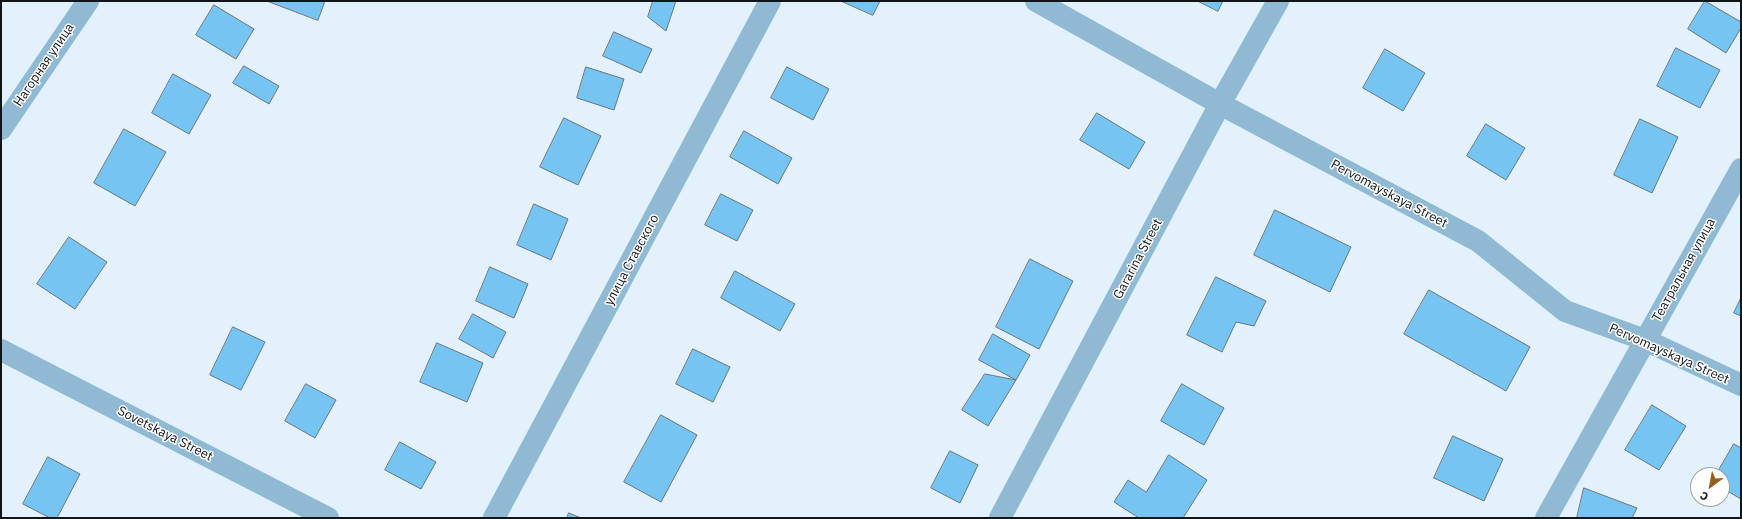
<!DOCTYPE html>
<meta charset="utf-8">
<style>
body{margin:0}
#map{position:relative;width:1742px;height:519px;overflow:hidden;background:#e2f1fb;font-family:"IBM Plex Sans",sans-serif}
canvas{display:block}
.frame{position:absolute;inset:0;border:2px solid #101519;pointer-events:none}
.north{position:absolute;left:1690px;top:467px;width:40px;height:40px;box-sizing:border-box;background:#fff;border:1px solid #9fa1a3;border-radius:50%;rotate:212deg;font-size:11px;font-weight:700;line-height:16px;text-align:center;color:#101519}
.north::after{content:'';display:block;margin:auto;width:14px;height:18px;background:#985f1c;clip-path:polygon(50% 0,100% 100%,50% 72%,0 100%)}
</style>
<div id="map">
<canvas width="1742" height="519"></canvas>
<div class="frame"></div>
<div class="north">С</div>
</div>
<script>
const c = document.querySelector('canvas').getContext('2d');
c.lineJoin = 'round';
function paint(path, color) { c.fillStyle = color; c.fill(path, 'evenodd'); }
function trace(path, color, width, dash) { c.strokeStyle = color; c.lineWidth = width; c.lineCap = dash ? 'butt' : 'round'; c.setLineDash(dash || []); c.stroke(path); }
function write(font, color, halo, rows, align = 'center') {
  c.font = font + ' "IBM Plex Sans",sans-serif'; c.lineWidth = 3; c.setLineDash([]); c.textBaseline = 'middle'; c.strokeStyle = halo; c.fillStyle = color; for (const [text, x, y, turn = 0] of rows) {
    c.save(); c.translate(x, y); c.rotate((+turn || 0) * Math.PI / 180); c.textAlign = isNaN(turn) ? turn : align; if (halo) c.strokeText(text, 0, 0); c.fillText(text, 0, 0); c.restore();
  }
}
const building = new Path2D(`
 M267 1H325L318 20Z
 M653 1H676L666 31 648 17Z
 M841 1H880L873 15Z
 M1198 1H1223L1218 11Z
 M1705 1 1741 22V28L1726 53 1688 29Z
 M214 5 254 29 236 59 196 35Z
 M614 32 652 49 641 73 603 56Z
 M1676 48 1720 70 1700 108 1657 86Z
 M1385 49 1425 73 1403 111 1363 88Z
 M244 66 279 86 269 104 233 83Z
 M586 67 624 79 614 110 577 98Z
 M787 67 829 89 813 120 771 98Z
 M173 74 211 95 189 134 152 113Z
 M1097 113 1145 142 1129 169 1080 140Z
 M564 118 601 136 578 185 540 167Z
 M1640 119 1678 137 1652 193 1614 175Z
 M1486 124 1525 148 1506 180 1467 156Z
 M124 129 166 152 135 206 94 183Z
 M744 131 792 158 778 184 730 157Z
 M721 194 753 210 737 241 705 225Z
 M534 204 568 219 551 260 517 245Z
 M1275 210 1351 247 1330 292 1254 255Z
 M69 237 107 262 75 309 37 284Z
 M1030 259 1073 281 1039 349 996 327Z
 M490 267 528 284 514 318 476 301Z
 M735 271 795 304 780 331 721 298Z
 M1216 277 1266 301 1254 326 1236 322 1222 352 1187 335Z
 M1429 290 1530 347 1506 391 1404 334Z
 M1741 298V316L1734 313Z
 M473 314 506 332 493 358 459 339Z
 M233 327 265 342 241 390 210 375Z
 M993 334 1030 355 1016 380 979 360Z
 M437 343 483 363 467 402 420 382Z
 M693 349 730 367 713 402 676 384Z
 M985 374 1016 380 988 426 962 410Z
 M306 384 336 400 315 438 285 421Z
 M1182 384 1224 408 1204 445 1161 421Z
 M1652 405 1686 426 1659 470 1625 450Z
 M661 415 697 435 661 502 624 482Z
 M1453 436 1503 459 1484 501 1434 478Z
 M400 442 436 462 421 489 385 470Z
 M1734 444 1741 448V499L1722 488V475H1716Z
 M950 451 978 465 960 503 931 488Z
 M1169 455 1207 480 1183 518H1139L1114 502 1128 480 1146 492Z
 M48 457 80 474 57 518H50L23 504Z
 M1584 488 1637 508 1632 518H1577Z
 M569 513 581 518H567Z`);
const street = new Path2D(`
 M1036 1 1220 104 1478 241 1565 311 1645 340 1741 385
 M1 129 88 1
 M1 350 328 518
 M494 518 770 1
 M1000 518 1220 104 1278 1
 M1546 518 1741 169`);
const streetNames = [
 ["Нагорная улица",44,65,-56],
 ["Pervomayskaya Street",1389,194,28],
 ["Gararina Street",1138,259,-62],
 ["улица Ставского",632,260,-62],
 ["Театральная улица",1684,270,-61],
 ["Pervomayskaya Street",1669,354,24],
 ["Sovetskaya Street",165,434,27]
];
paint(building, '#75c4f2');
trace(building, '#68767e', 1);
trace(street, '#90b9d3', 22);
write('13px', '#101519', '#fff', streetNames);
</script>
